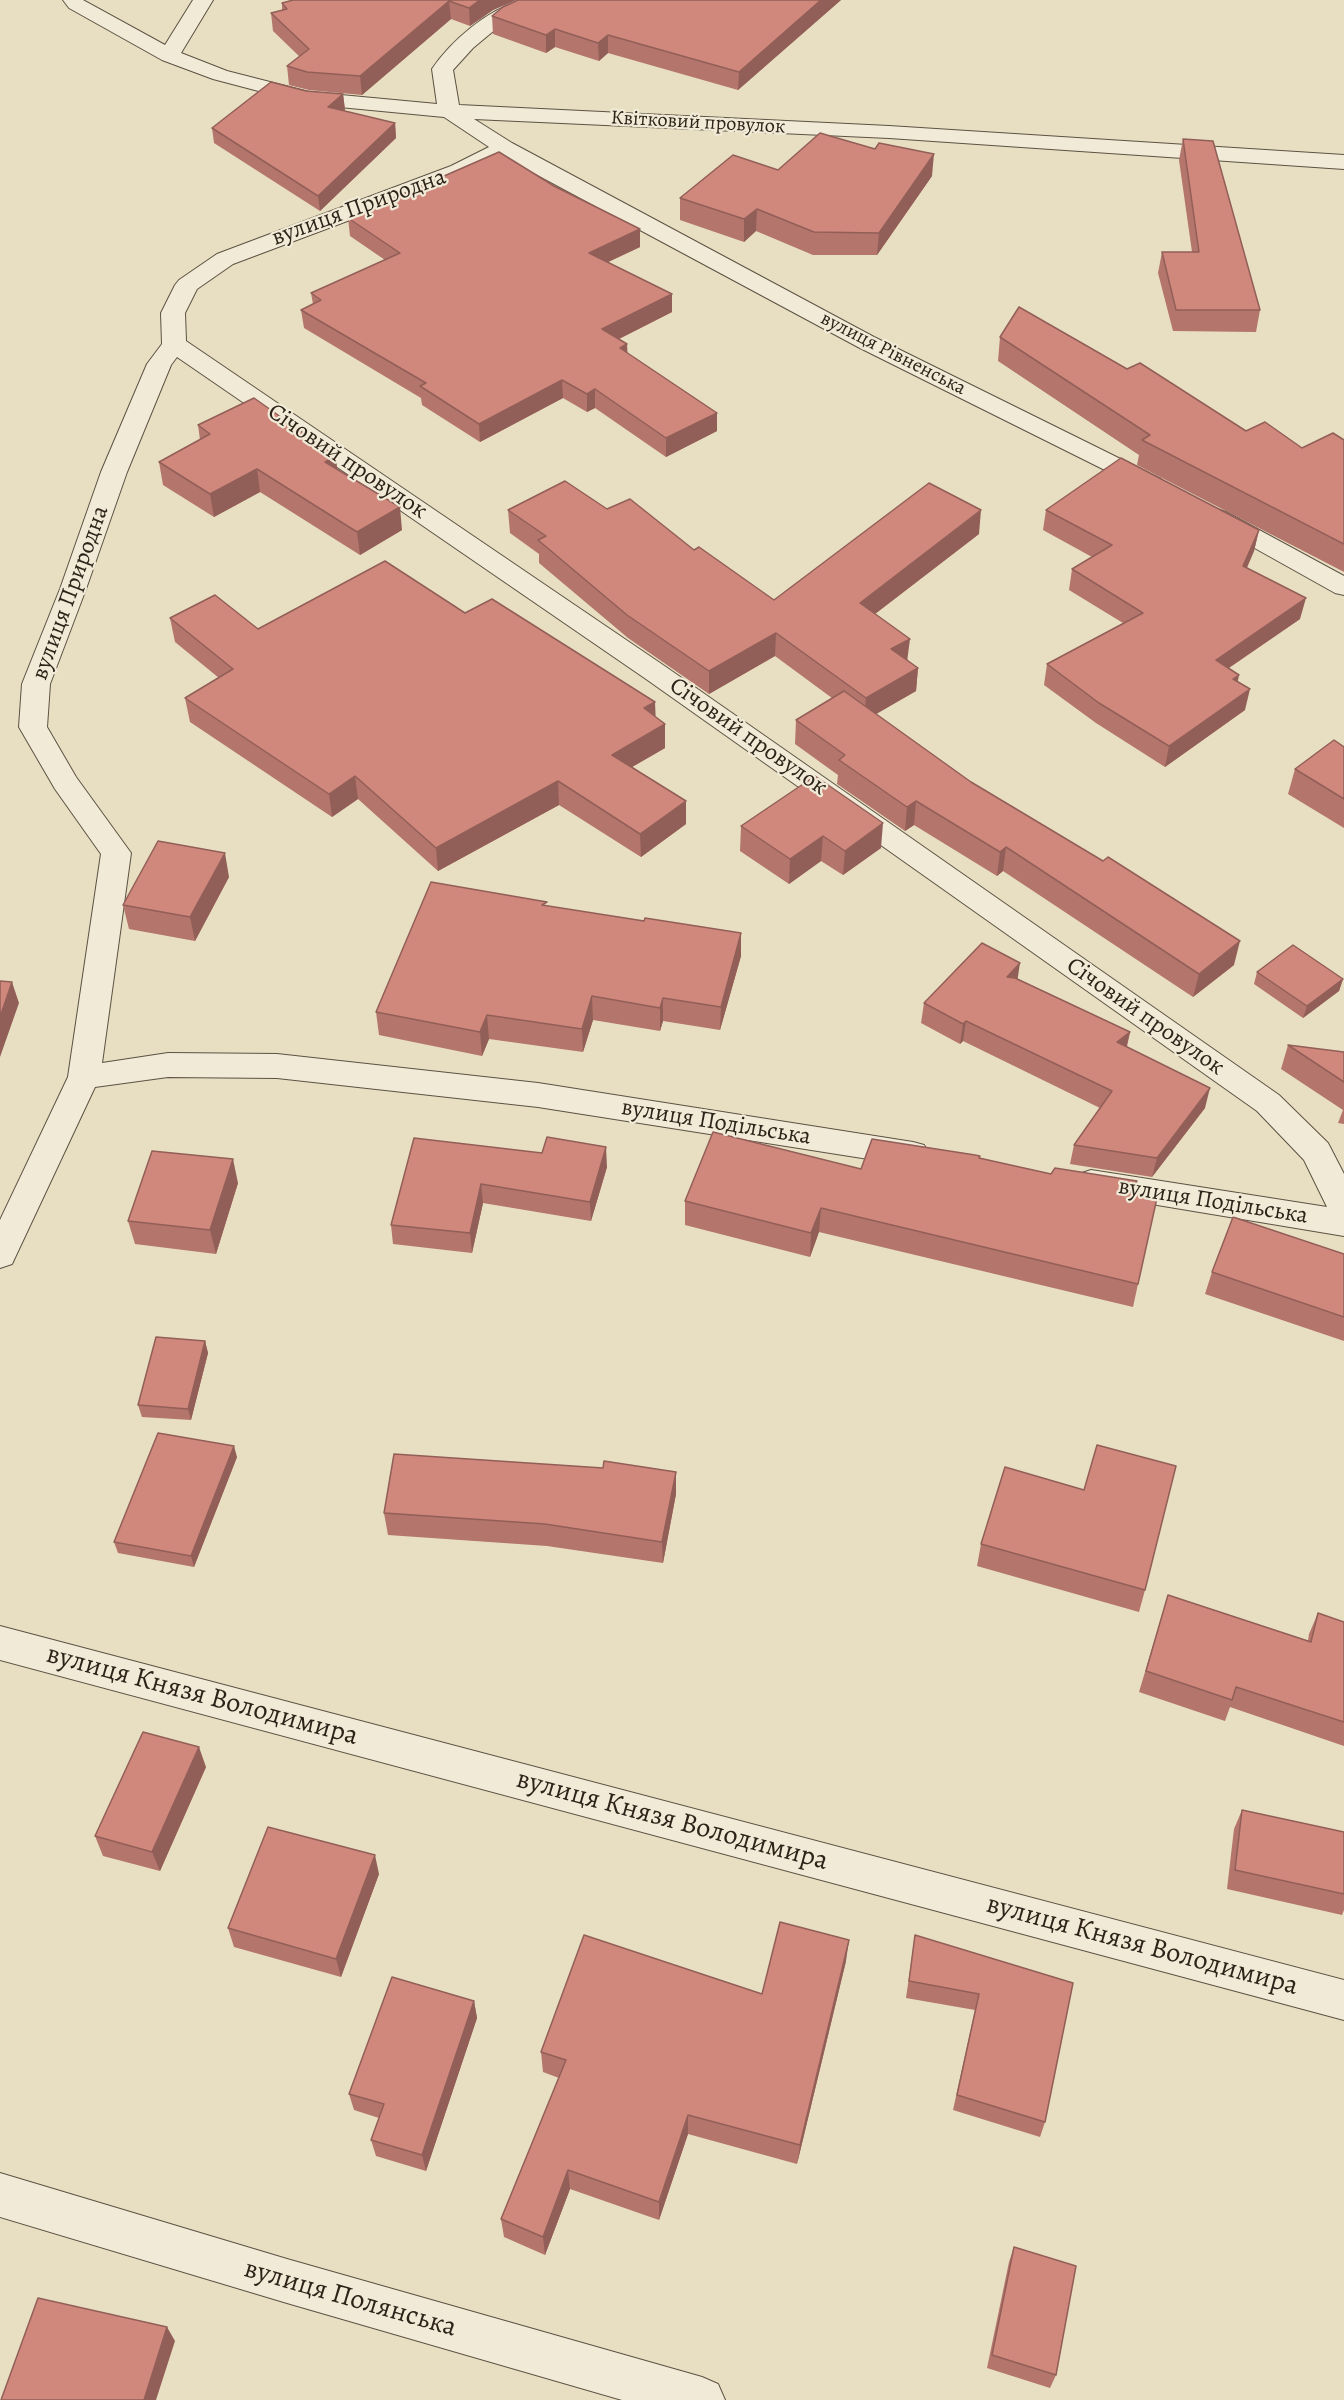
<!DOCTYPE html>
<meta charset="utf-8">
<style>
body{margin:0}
canvas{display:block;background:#e8dec1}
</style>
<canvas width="1344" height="2400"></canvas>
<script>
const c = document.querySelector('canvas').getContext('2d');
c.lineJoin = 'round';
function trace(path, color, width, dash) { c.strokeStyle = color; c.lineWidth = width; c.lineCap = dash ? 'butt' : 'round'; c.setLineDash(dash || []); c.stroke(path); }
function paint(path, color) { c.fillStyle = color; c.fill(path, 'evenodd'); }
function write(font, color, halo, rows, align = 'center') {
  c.font = font + ' Alegreya,serif'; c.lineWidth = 4.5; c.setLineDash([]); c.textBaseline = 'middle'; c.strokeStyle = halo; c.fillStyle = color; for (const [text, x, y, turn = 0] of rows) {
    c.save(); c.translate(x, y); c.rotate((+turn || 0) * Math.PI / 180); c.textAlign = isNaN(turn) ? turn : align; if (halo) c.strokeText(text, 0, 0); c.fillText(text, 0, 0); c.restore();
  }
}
const minor = new Path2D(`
 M63 0H83L165 45 193 0H213L181 53 227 71 309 92 437 104 432 69C451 41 486 11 519 1 527 0 538 0 547 0L544 4 503 23 473 48 453 70 459 105 889 126 1344 155V169L889 138 474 119 512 143 874 337 1161 479 1165 484 1161 489 1152 492 1143 489 858 347 504 157 467 176 233 264 197 289 185 313 186 341 666 667 1279 1095 1328 1143 1344 1174V1236L1079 1192 1075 1183 1079 1174 1091 1170 1327 1207 1304 1160 1257 1111 646 679 177 357 171 365 127 472 86 589 50 684 47 727 76 777 131 853 102 1063 168 1053 277 1054 538 1083 913 1142 924 1145 929 1154 924 1163 913 1166 538 1107 277 1078 168 1077 95 1087 12 1264 0 1268V1220L68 1077 101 854 55 789 19 727 22 684 60 589 101 472 147 364 162 344 161 313 175 285 179 280 217 254 451 166 489 147 444 117 308 104 213 79 162 60 69 8Z
 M1217 509 1226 512 1344 576V595L1335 593 1208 522 1204 517 1208 512Z
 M0 1626 1344 1980V2020L0 1660Z
 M0 2173 287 2259 702 2377 718 2384 725 2400H622L287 2303 0 2217Z`);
const wall = new Path2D(`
 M516 0 493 10 470 26 451 19 362 95 309 90 289 85 287 66 300 57 273 31 271 13 282 10V3Z
 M518 0H841L738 90 608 53 599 61 555 47 546 53 493 34 492 16Z
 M306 91 343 94 345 110 343 111 395 123 396 138 320 211 214 143 212 128Z
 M1183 139 1260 310 1256 332 1173 331 1158 273 1162 252H1192L1179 160Z
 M778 170 932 176 877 255H813L756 231 744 242 680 220V198Z
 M348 218 640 247 608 262 672 312 619 339 627 353 717 413V431L666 457 595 408 587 412 563 398 480 442 422 405 421 398 304 328 301 310 313 304 311 293 385 260 350 236Z
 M1000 337 1127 369 1246 431 1302 448 1344 440V572L1137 465 1139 455 998 361Z
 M198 425 337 469 402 530 360 555 260 492 214 517 163 485 159 462 200 440Z
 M607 509 694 550 774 600 979 534 875 614 908 660 918 668 916 691 876 714 971 782 1234 965 1193 997 1003 871 997 876 914 825 905 831 837 784 838 775 795 744 796 720 832 698 775 656 709 694 628 638 539 563V554L510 533 508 510Z
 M1046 510 1259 530 1254 551 1247 568 1300 619 1229 668 1238 682 1245 710 1165 767 1096 723 1044 685 1047 664 1123 623 1069 590 1072 569 1092 557 1043 530Z
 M465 613 656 717 665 724V748L632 767 686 801V824L641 857 559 805 438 871 358 799 332 817 190 722 185 698 219 678 175 642 170 618 258 629Z
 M1344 747V828L1288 794 1295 769Z
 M815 776 881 848 843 875 821 861 789 884 740 851 741 826Z
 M229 877 195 941 129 929 123 905Z
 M547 906 644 921 741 933V956L720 1030 663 1021 660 1031 593 1020 583 1052 489 1039 482 1056 379 1035 376 1012Z
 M1257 972 1343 979 1339 991 1303 1018 1254 984Z
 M1018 979 1130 1032 1127 1047 1205 1108 1152 1177 1070 1164 1074 1145 1100 1108 963 1041 960 1044 921 1023 924 1003Z
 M1288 1045 1344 1052V1124L1338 1123 1343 1110 1281 1069Z
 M414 1138 607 1167 591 1221 483 1203 472 1253 393 1244 391 1225Z
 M979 1158 1134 1193 1138 1284 1133 1307 819 1232 810 1257 685 1225V1201L861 1169Z
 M238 1183 216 1254 135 1244 128 1221Z
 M1344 1254V1341L1205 1294 1212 1272Z
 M205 1341 208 1353 191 1420 142 1417 138 1405Z
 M237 1457 194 1567 118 1553 114 1542Z
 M603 1468 676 1472V1494L663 1563 547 1546 388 1535 384 1513Z
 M1084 1490 1145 1590 1139 1612 977 1566 981 1544Z
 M1168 1595 1308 1641 1309 1634 1318 1613 1344 1622V1746L1230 1707 1225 1721 1139 1692Z
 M206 1767 160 1871 103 1856 95 1836Z
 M1242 1810 1344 1832V1910L1342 1915 1227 1889 1234 1829Z
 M379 1874 341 1977 234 1947 228 1928Z
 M915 1935 1073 1983 1045 2122 1040 2137 953 2110 975 2010 906 1998Z
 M846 1961 797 2164 688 2134 659 2220 570 2189 545 2255 504 2237 501 2219 559 2078 543 2072 541 2052 762 1994Z
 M474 2001 477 2018 426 2171 376 2156 371 2140 379 2118 354 2110 349 2094Z
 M1014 2247 1056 2375 1050 2388 987 2368 1009 2262Z`);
const shadedWall = new Path2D(`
 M480 0H516L493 10 470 26 469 8Z
 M821 0H841L738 90 739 72Z
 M449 1 451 19 362 95 360 76Z
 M555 29V47L546 53V35Z
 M608 35V53L599 61 598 43Z
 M343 94 345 110 330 122 328 107Z
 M395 123 396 138 320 211 318 196Z
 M934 154 932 176 877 255 879 233Z
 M757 209 756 231 744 242V219Z
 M640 229V247L589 271V253Z
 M672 294V312L603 347 602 329Z
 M627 344 628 362 620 348Z
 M562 380 563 398 480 442 479 424Z
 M595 389V408L587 412V394Z
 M717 413V431L666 457V438Z
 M336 456 338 478 325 462Z
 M257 469 260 492 214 517 210 494Z
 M400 507 402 530 360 555 357 532Z
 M981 510 979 534 858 627 860 603Z
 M1259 530 1254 551 1238 587 1243 566Z
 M1306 598 1300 619 1211 680 1216 660Z
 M776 633 775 656 709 694V671Z
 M910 639 907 662 891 649Z
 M918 668 916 691 864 721 866 698Z
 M1239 675 1235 696 1233 679Z
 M1250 689 1245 710 1165 767 1169 746Z
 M655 702 656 725 644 708Z
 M665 724V748L613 778 612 755Z
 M355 776 358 799 332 817 329 794Z
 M558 781 559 805 438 871 436 848Z
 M686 801V824L641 857 640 834Z
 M916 801 914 825 905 831 907 807Z
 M883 823 881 848 843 875 845 851Z
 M823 836 821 861 789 884 790 859Z
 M1006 847 1003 871 997 876 1000 852Z
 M225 853 229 877 195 941 190 917Z
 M741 933V956L720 1030 721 1007Z
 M1240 941 1234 965 1193 997 1199 974Z
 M1020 963 1017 983 1007 977Z
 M1343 979 1339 991 1303 1018 1307 1006Z
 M12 982 19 1003 0 1057V1017Z
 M592 996 593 1020 583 1052 582 1029Z
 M663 998V1021L660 1031V1008Z
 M487 1015 489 1039 482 1056 480 1032Z
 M966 1021 963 1041 960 1044 963 1024Z
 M1130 1032 1125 1052 1117 1042Z
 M1210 1088 1205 1108 1152 1177 1157 1158Z
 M606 1147 607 1167 591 1221 590 1202Z
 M233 1159 238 1183 216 1254 210 1230Z
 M1137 1181 1131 1204 1128 1192Z
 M481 1184 483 1203 472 1253 470 1233Z
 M821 1208 819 1232 810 1257 811 1233Z
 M205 1341 208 1353 191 1420 188 1409Z
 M234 1446 237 1457 194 1567 191 1556Z
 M676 1472V1494L663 1563 662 1542Z
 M199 1747 206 1767 160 1871 152 1852Z
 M375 1855 379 1874 341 1977 336 1959Z
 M849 1940 846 1961 797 2164 800 2145Z
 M474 2001 477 2018 426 2171 422 2155Z
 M688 2115V2134L659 2220V2202Z
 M568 2170 570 2189 545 2255 543 2237Z
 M167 2327 175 2341 156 2400H144Z`);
const building = new Path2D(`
 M293 0H480L469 8 449 1 360 76 307 72 287 66 309 49 271 13 287 9 282 3Z
 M518 0H821L739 72 608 35 598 43 555 29 546 35 492 16 503 7Z
 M271 82 306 91 343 94 328 107 395 123 318 196 212 128Z
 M820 133 875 149 879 143 934 154 879 233 814 232 757 209 744 219 680 198 733 155 778 170Z
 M1183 139 1213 141 1260 310H1176L1162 252H1199Z
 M499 152 554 186 640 229 589 253 672 294 602 329 627 344 620 348 717 413 666 438 595 389 587 394 562 380 479 424 420 386 426 383 301 310 321 300 311 293 400 253 348 218Z
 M1019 307 1127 369 1140 363 1246 431 1265 422 1302 448 1333 433 1344 440V544L1142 440 1150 435 1000 337Z
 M254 398 336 456 325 462 400 507 357 532 257 469 210 494 159 462 210 434 198 425Z
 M1121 458 1259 530 1243 566 1306 598 1216 660 1239 675 1233 679 1250 689 1169 746 1099 703 1047 664 1143 613 1072 569 1112 545 1046 510Z
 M565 481 607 509 630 499 694 550 699 547 774 600 929 483 981 510 860 603 910 639 891 649 918 668 866 698 776 633 709 671 627 615 538 540 546 536 508 510Z
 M385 561 465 613 492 599 655 702 644 708 665 724 612 755 686 801 640 834 558 781 436 848 355 776 329 794 185 698 233 669 170 618 215 595 258 629Z
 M844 691 971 782 1103 861 1108 857 1240 941 1199 974 1006 847 1000 852 916 801 907 807 839 760 845 755 796 720Z
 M1334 740 1344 747V799L1295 769Z
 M815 776 883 823 845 851 823 836 790 859 741 826Z
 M158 841 225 853 190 917 123 905Z
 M431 882 547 902 542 905 644 921 645 918 741 933 721 1007 663 998 660 1008 592 996 582 1029 487 1015 480 1032 376 1012Z
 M982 943 1020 963 1007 977 1015 978 1130 1032 1117 1042 1210 1088 1157 1158 1074 1145 1112 1091 966 1021 963 1024 924 1003Z
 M1293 945 1343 979 1307 1006 1257 972Z
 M0 981 12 982 0 1017Z
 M1288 1045 1344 1052V1082Z
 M713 1132 861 1169 872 1139 975 1155 980 1156 979 1158 1051 1174 1055 1168 1137 1181 1128 1192 1157 1198 1138 1284 821 1208 811 1233 685 1201Z
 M547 1137 606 1147 590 1202 481 1184 470 1233 391 1225 414 1138 542 1153Z
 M152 1151 233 1159 210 1230 128 1221Z
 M1233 1217 1344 1254V1317L1212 1272Z
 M156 1337 205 1341 188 1409 138 1405Z
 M158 1433 234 1446 191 1556 114 1542Z
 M1097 1445 1176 1466 1145 1590 981 1544 1005 1467 1084 1490Z
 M394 1454 603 1468 604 1461 676 1472 662 1542 545 1524 384 1513Z
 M1168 1595 1311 1642 1318 1613 1344 1622V1722L1236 1687 1232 1700 1146 1671Z
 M143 1732 199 1747 152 1852 95 1836Z
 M1242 1810 1344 1832V1894L1235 1870Z
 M268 1827 375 1855 336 1959 228 1928Z
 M780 1922 849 1940 800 2145 688 2115 659 2202 568 2170 543 2237 501 2219 566 2060 541 2052 584 1935 762 1994Z
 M915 1935 1073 1983 1045 2122 957 2095 979 1994 909 1981Z
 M392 1977 474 2001 422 2155 371 2140 384 2104 349 2094Z
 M1014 2247 1076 2266 1056 2375 992 2355Z
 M38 2298 167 2327 144 2400H1Z`);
const farStreetnames = [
 ["Квітковий провулок",698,123,3],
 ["вулиця Рівненська",893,354,27]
];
const streetNames = [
 ["вулиця Природна",359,208,-20],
 ["Січовий провулок",347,462,34],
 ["вулиця Природна",71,593,-70],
 ["Січовий провулок",748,737,35],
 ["Січовий провулок",1145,1017,35],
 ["вулиця Подільська",716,1123,9],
 ["вулиця Подільська",1213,1202,9]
];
const nearStreetnames = [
 ["вулиця Князя Володимира",202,1696,15],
 ["вулиця Князя Володимира",672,1821,15],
 ["вулиця Князя Володимира",1142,1946,15],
 ["вулиця Полянська",350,2299,16]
];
trace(minor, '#5d5243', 2);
paint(minor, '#f0ead7');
paint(wall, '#b3756c');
paint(shadedWall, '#925f58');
paint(building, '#d0887d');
trace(building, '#925f58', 1.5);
write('20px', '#2f2319', '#f0ead7', farStreetnames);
write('24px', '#2f2319', '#f0ead7', streetNames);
write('28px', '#2f2319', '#f0ead7', nearStreetnames);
</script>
